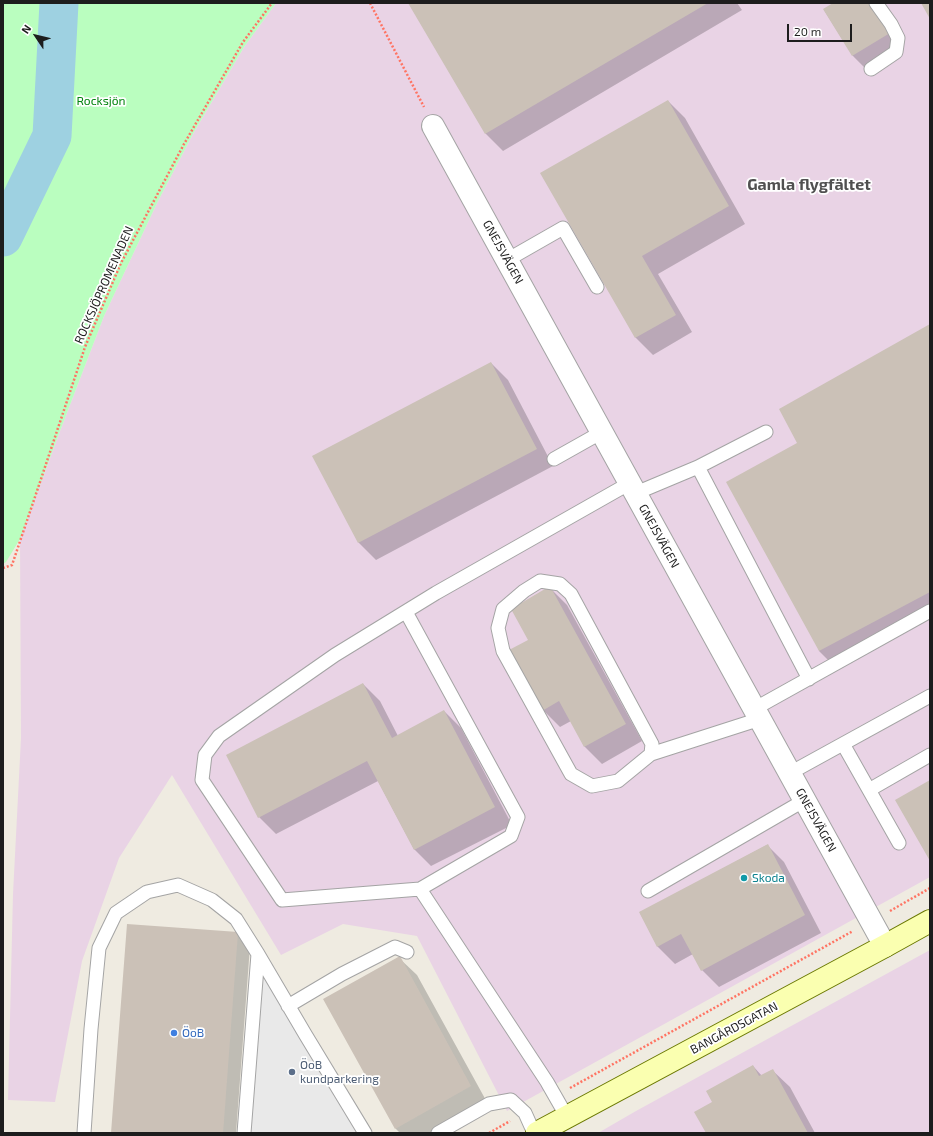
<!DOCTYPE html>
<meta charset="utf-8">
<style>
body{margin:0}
#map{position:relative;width:933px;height:1136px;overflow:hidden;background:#efebe1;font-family:"Exo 2",sans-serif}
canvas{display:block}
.frame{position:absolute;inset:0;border:4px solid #1d1d1d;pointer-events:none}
.north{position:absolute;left:16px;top:16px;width:40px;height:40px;-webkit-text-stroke:3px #fff;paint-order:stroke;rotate:305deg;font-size:11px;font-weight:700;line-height:16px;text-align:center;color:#1d1d1d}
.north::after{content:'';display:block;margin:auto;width:14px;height:18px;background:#1d1d1d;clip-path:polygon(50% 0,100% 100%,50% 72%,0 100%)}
.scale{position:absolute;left:787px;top:24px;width:65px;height:18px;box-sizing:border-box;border:2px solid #1d1d1d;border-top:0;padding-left:5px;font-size:12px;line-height:14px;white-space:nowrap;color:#1d1d1d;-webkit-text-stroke:3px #fff;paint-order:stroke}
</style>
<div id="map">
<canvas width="933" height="1136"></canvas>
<div class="frame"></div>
<div class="north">N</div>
<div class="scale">20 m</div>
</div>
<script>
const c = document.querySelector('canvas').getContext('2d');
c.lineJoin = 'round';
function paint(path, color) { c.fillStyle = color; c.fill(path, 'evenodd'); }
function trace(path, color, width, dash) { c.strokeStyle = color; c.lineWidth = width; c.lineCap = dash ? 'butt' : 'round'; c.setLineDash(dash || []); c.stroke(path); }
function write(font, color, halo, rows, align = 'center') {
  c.font = font + ' "Exo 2",sans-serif'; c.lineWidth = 3.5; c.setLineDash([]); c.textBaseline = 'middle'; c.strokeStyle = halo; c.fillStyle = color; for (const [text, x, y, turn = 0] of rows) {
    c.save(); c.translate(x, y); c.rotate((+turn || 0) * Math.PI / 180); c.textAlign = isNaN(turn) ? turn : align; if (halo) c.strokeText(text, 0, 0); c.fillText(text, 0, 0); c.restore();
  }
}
const industrial = new Path2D(`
 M276 3H930V877L507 1111 417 936 343 924 281 955 172 775 119 858 82 961 55 1102 8 1100 13 894 21 738 20 539 60 431 104 316 157 203 194 132 244 47Z
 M930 950V1133H598L636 1111Z`);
const park = new Path2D(`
 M3 3H276L244 47 194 132 157 203 104 316 60 431 20 539 6 562 3 564Z`);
const parking = new Path2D(`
 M262 970 361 1133H250Z`);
const shadow = new Path2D(`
 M409 3H737L742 10 503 151 486 134Z
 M835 3H875L902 46 866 69 853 56 824 10Z
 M668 101 685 118 745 224 658 274 692 332 653 355 636 338 542 173Z
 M930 325V618L836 668 819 651 799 443Z
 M491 363 508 380 553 466 376 560 359 543 314 457Z
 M550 588 567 605 642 741 602 764 585 747 571 721 560 727 543 710Z
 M363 684 380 701 398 736 444 711 461 728 512 825 431 866 414 849 378 781 276 834 259 817Z
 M767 845 784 862 821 933 719 987 702 970 693 954 675 964 658 947 640 913Z
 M237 933 250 946 236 1133H112Z
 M399 958 417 975 488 1104 435 1133H400L396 1129Z
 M753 1066 762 1076 772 1070 790 1087 815 1133H707L714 1102Z`);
const river = new Path2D(`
 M3 237 52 136 59 3`);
const building = new Path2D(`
 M408 3H708L485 134Z
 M833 3H871L890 33 852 56 823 9Z
 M921 3H930V19Z
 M668 100 729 206 642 256 676 315 635 338 540 173Z
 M930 324V592L819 651 726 482 797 443 779 409Z
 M491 362 537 449 358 543 312 456Z
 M550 586 626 724 584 747 559 701 542 711 509 650 528 640 511 609Z
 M363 683 392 738 444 710 495 807 414 850 367 761 258 818 226 755Z
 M930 780V861L895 800Z
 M768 844 805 915 701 971 681 934 657 947 639 912Z
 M127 924 238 932 223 1133H111Z
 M400 956 471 1086 395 1129 323 999Z
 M753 1065 759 1076 773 1069 808 1133H706L694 1112 712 1102 706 1091Z`);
const path = new Path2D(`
 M370 3 424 107
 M3 568 12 565 38 488 85 347 121 263 184 144 243 42 272 3
 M890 911 930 888
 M570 1088 853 931
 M489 1133 510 1121`);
const service = new Path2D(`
 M871 69 896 52 898 38 891 24 876 3
 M507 260 563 228 597 287
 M554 459 602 432
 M698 467 766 432
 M636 493 698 467 809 679
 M406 612 518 817 511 836 420 889
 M754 709 930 611
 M843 744 899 843
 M651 754 618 781 592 786 571 774 503 651 498 628 503 609 524 591 540 581 560 584 571 594 652 744 651 754 760 719
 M790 773 930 696
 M869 790 930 755
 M648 891 805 800
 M288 1006 342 974 395 947 407 952
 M567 1117 547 1082 420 889 282 900 202 780 205 755 219 736 335 655 436 593 630 483
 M84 1133 91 1029 99 948 116 913 147 892 178 885 212 900 236 919 258 954 305 1034 365 1133
 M244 1133 258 954
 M438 1133 489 1104 511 1100 525 1113 534 1133`);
const minor = new Path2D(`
 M433 126 885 946`);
const secondary = new Path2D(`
 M537 1133 885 946 930 921`);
const markers = [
 [744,878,4,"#0f9aa8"],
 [174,1033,4,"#3f7fe0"],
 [292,1072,4,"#5c6f8a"]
];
const parkNames = [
 ["Rocksjön",101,101]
];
const streetNames = [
 ["GNEJSVÄGEN",503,252,61],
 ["ROCKSJÖPROMENADEN",104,285,-66],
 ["GNEJSVÄGEN",659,536,61],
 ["GNEJSVÄGEN",816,820,61],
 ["BANGÅRDSGATAN",734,1028,-28]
];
const cultureNames = [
 ["Skoda",752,878]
];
const shopNames = [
 ["ÖoB",182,1033]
];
const serviceNames = [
 ["ÖoB",300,1065],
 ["kundparkering",300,1079]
];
const districtNames = [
 ["Gamla flygfältet",809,185]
];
paint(industrial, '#e9d3e5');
paint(park, '#bafebf');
paint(parking, '#e9e9e9');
paint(shadow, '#0003');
trace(river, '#9ed1e1', 39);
paint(building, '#cbc1b7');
trace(service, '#a4a4a4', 15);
trace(minor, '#a4a4a4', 24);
trace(secondary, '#6a7800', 24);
trace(path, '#ff7463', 2.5, [2, 2]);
trace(service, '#fff', 13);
trace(minor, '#fff', 22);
trace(secondary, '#faffb0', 22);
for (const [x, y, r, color] of markers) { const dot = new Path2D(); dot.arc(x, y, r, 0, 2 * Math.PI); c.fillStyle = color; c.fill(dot); trace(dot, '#fff', 1.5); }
write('12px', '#02840d', '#fff', parkNames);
write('12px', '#1d1d1d', '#fff', streetNames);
write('12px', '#0d838f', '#fff', cultureNames, 'left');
write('12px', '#366cbe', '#fff', shopNames, 'left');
write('12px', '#4e5e75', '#fff', serviceNames, 'left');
write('bold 16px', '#505050', '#fff', districtNames);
</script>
